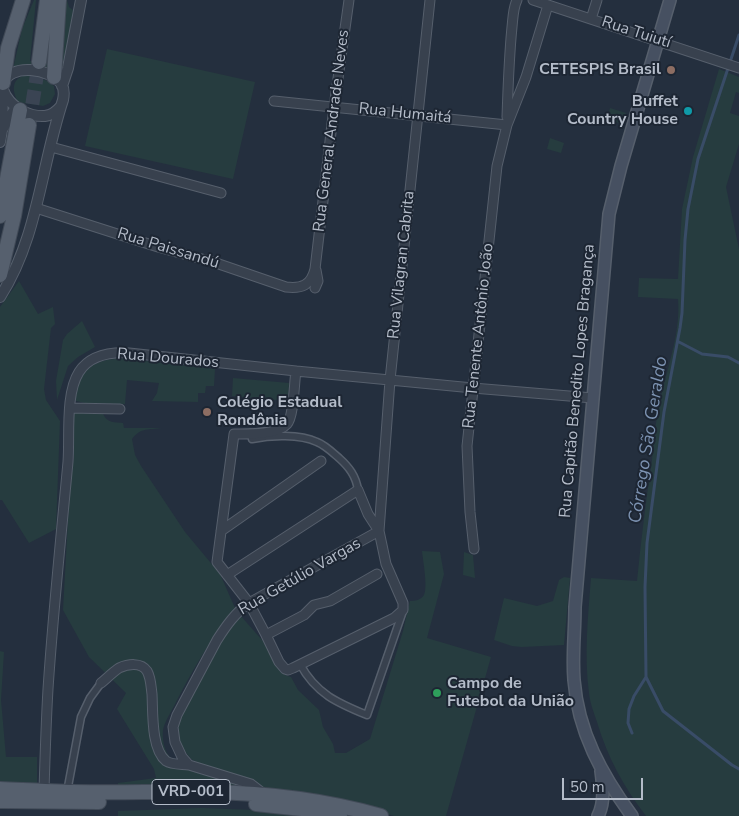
<!DOCTYPE html>
<meta charset="utf-8">
<style>
body{margin:0}
#map{position:relative;width:739px;height:816px;overflow:hidden;background:#242f3e;font-family:"Nunito Sans",sans-serif}
canvas{display:block}
.scale{position:absolute;left:562px;top:778px;width:81px;height:22px;box-sizing:border-box;border:2px solid #b4bcc9;border-top:0;padding-left:6px;font-size:15px;line-height:18px;white-space:nowrap;color:#b4bcc9;-webkit-text-stroke:4px #1d2633;paint-order:stroke}
</style>
<div id="map">
<canvas width="739" height="816"></canvas>
<div class="scale">50 m</div>
</div>
<script>
const c = document.querySelector('canvas').getContext('2d');
c.lineJoin = 'round';
function paint(path, color) { c.fillStyle = color; c.fill(path, 'evenodd'); }
function trace(path, color, width, dash) { c.strokeStyle = color; c.lineWidth = width; c.lineCap = dash ? 'butt' : 'round'; c.setLineDash(dash || []); c.stroke(path); }
function write(font, color, halo, rows, align = 'center') {
  c.font = font + ' "Nunito Sans",sans-serif'; c.lineWidth = 4; c.setLineDash([]); c.textBaseline = 'middle'; c.strokeStyle = halo; c.fillStyle = color; for (const [text, x, y, turn = 0] of rows) {
    c.save(); c.translate(x, y); c.rotate((+turn || 0) * Math.PI / 180); c.textAlign = isNaN(turn) ? turn : align; if (halo) c.strokeText(text, 0, 0); c.fillText(text, 0, 0); c.restore();
  }
}
const green = new Path2D(`
 M34 0H36L30 61 46 63 53 0 52 69H13L22 29Z
 M63 0H67L69 7 73 10 65 63 60 71Z
 M107 49 255 82 233 179 85 146Z
 M719 69 739 77V93L736 92 730 113 739 116V144L726 187 739 249V816H646C623 786 608 758 597 722 594 713 590 703 589 693 584 655 588 616 591 578L637 581C641 540 646 500 652 460 654 442 655 424 659 407 665 372 681 336 678 299L638 297 639 278 678 279 682 209 693 157Z
 M28 75 48 81 54 86 55 94 50 103 43 106 18 102C11 89 12 77 28 75Z
 M610 108 626 113 622 124 607 119Z
 M550 138 564 143 561 153 547 149Z
 M19 281 38 314 53 307 55 324 51 328 44 389 46 400 60 421 56 529 29 543 2 500H0V307Z
 M82 321 95 347 78 357 68 366 57 400 56 381 63 340 67 334Z
 M114 359H128L215 369 214 386H206L205 393H198V402L152 401 157 393 159 383 127 380 125 404 85 403 76 401C76 376 90 361 114 359Z
 M233 378 289 383 288 401 232 396Z
 M73 412H102C107 423 112 422 123 423L124 428H162C149 430 141 427 132 439L135 455 141 466 185 532 220 574 235 608C212 637 193 669 176 702 172 711 165 720 163 730 162 737 164 750 169 756 180 772 216 777 235 783L234 791H118V783L156 778 154 769 117 709 126 693 89 657 63 610 69 502 74 455Z
 M422 551 440 552 444 574 427 638 491 657 446 816H394L349 804 271 792 249 778 202 765 191 759 184 750 179 740 178 729 180 719 221 638 239 614C247 623 255 632 263 641 274 654 272 672 291 677L298 690 319 710 323 727 333 744 335 753H346L370 739 403 631 410 601C415 601 421 600 424 595 428 587 423 561 422 551Z
 M464 552 473 555 475 578 463 575Z
 M564 577 570 578 564 645 522 647 512 646 494 640 504 598 537 606 553 601 559 580Z
 M0 651 4 652 1 700 6 757H37V784L0 782Z
 M201 808 254 810 300 816H118V811Z`);
const stream = new Path2D(`
 M679 342 702 354 728 357 739 363
 M646 677 663 711 732 765 739 769
 M632 733 628 723 629 709 634 696 646 677 645 587 647 543 664 412 680 328 682 313 685 240 688 209 698 159 739 35`);
const primaryTunnel = new Path2D(`
 M29 125 39 62`);
const pedestrian = new Path2D(`
 M251 433 252 439C271 435 300 434 317 442 325 445 332 452 339 458 349 467 356 476 358 490
 M300 664C316 694 338 703 367 715L403 611
 M67 792 81 717 90 698 101 683`);
const minor = new Path2D(`
 M533 0 739 68
 M591 19 597 0
 M274 101 507 125
 M507 117C508 87 509 57 512 27 513 18 513 8 517 0
 M51 147 221 193
 M36 208 158 247 213 262 286 287C302 289 311 285 315 269L334 107 349 0
 M315 288 318 281 316 270
 M70 408 120 409
 M221 531 321 461
 M474 549 470 512 467 446 497 166 507 125 526 77 548 5
 M227 575 358 490 368 514 379 531 386 564 403 603V610L394 618 293 668 288 670 285 669 279 662 266 635 249 603 217 562 234 434C248 434 277 435 287 424 294 416 294 383 296 371
 M266 635 304 615 314 605 330 601 377 574
 M101 683C107 678 113 672 119 668 128 664 141 662 147 671 151 678 151 687 152 694 153 712 151 749 166 761 172 765 182 764 189 765
 M44 791C45 757 46 723 48 689 53 613 61 537 68 462 70 436 65 394 79 372 90 355 110 352 129 353L296 371 473 388 593 398
 M264 794 251 784 189 765 182 757 175 742 173 727 177 715 217 640C226 626 235 613 249 603L379 531 390 380 430 0`);
const tertiary = new Path2D(`
 M62 86 68 68 81 0
 M2 130 16 107
 M0 142 2 130 3 90
 M0 297C38 238 41 166 63 100 64 95 64 89 62 85 52 68 8 62 3 85 2 89 4 92 6 96 14 109 30 117 45 116 52 115 57 111 61 106`);
const secondary = new Path2D(`
 M598 816C605 802 603 786 601 771
 M632 816C602 775 578 732 574 680 572 656 575 632 575 607L609 214 621 166 670 0`);
const primary = new Path2D(`
 M39 62 47 0
 M54 77 59 0
 M3 83 8 48 23 0
 M0 216 20 110
 M0 275 14 216 29 125
 M0 789C15 790 30 790 45 791 100 794 154 791 208 792 267 793 325 800 381 816
 M0 801 99 802
 M256 804 302 809 340 816`);
const markers = [
 [671,70,5,"#8d6e63"],
 [688,111,5,"#0f9aa8"],
 [207,412,5,"#8d6e63"],
 [437,693,5,"#2e9e5b"]
];
const shields = [
 [191,792,78]
];
const shieldNames = [
 ["VRD-001",191,792]
];
const streetNames = [
 ["Rua Tuiutí",636,33,18],
 ["Rua Humaitá",405,114,6],
 ["Rua General Andrade Neves",332,131,-83],
 ["Rua Paissandú",168,249,17],
 ["Rua Vilagran Cabrita",402,265,-84],
 ["Rua Tenente Antônio João",479,336,-84],
 ["Rua Dourados",168,359,5],
 ["Rua Capitão Benedito Lopes Bragança",578,381,-85],
 ["Rua Getúlio Vargas",300,577,-30]
];
const poiNames = [
 ["CETESPIS Brasil",661,70],
 ["Buffet",678,102],
 ["Country House",678,120],
 ["Colégio Estadual",217,403,"left"],
 ["Rondônia",217,421,"left"],
 ["Campo de",447,684,"left"],
 ["Futebol da União",447,702,"left"]
];
const waterNames = [
 ["Córrego São Geraldo",649,440,-81]
];
paint(green, '#263c3f');
trace(stream, '#394c67', 3);
trace(primaryTunnel, '#3a4453', 14, [14, 7]);
trace(pedestrian, '#565f6c', 9);
trace(minor, '#565f6c', 11);
trace(tertiary, '#565f6c', 12);
trace(secondary, '#565f6c', 14);
trace(primary, '#414a57', 16);
trace(pedestrian, '#38414e', 6);
trace(minor, '#38414e', 9);
trace(tertiary, '#38414e', 10);
trace(secondary, '#465061', 11);
trace(primary, '#56606e', 14);
for (const [x, y, r, color] of markers) { const dot = new Path2D(); dot.arc(x, y, r, 0, 2 * Math.PI); c.fillStyle = color; c.fill(dot); trace(dot, '#1d2633', 2); }
for (const [x, y, w] of shields) { const box = new Path2D(); box.roundRect(x - w / 2, y - 12.5, w, 25, 4); c.fillStyle = '#1d2633'; c.fill(box); trace(box, '#b4bcc9', 1); }
write('bold 15px', '#b4bcc9', null, shieldNames);
write('16px', '#b4bcc9', '#1d2633', streetNames);
write('bold 16px', '#b4bcc9', '#1d2633', poiNames, 'right');
write('italic 18px', '#7c92b1', '#1d2633', waterNames);
</script>
